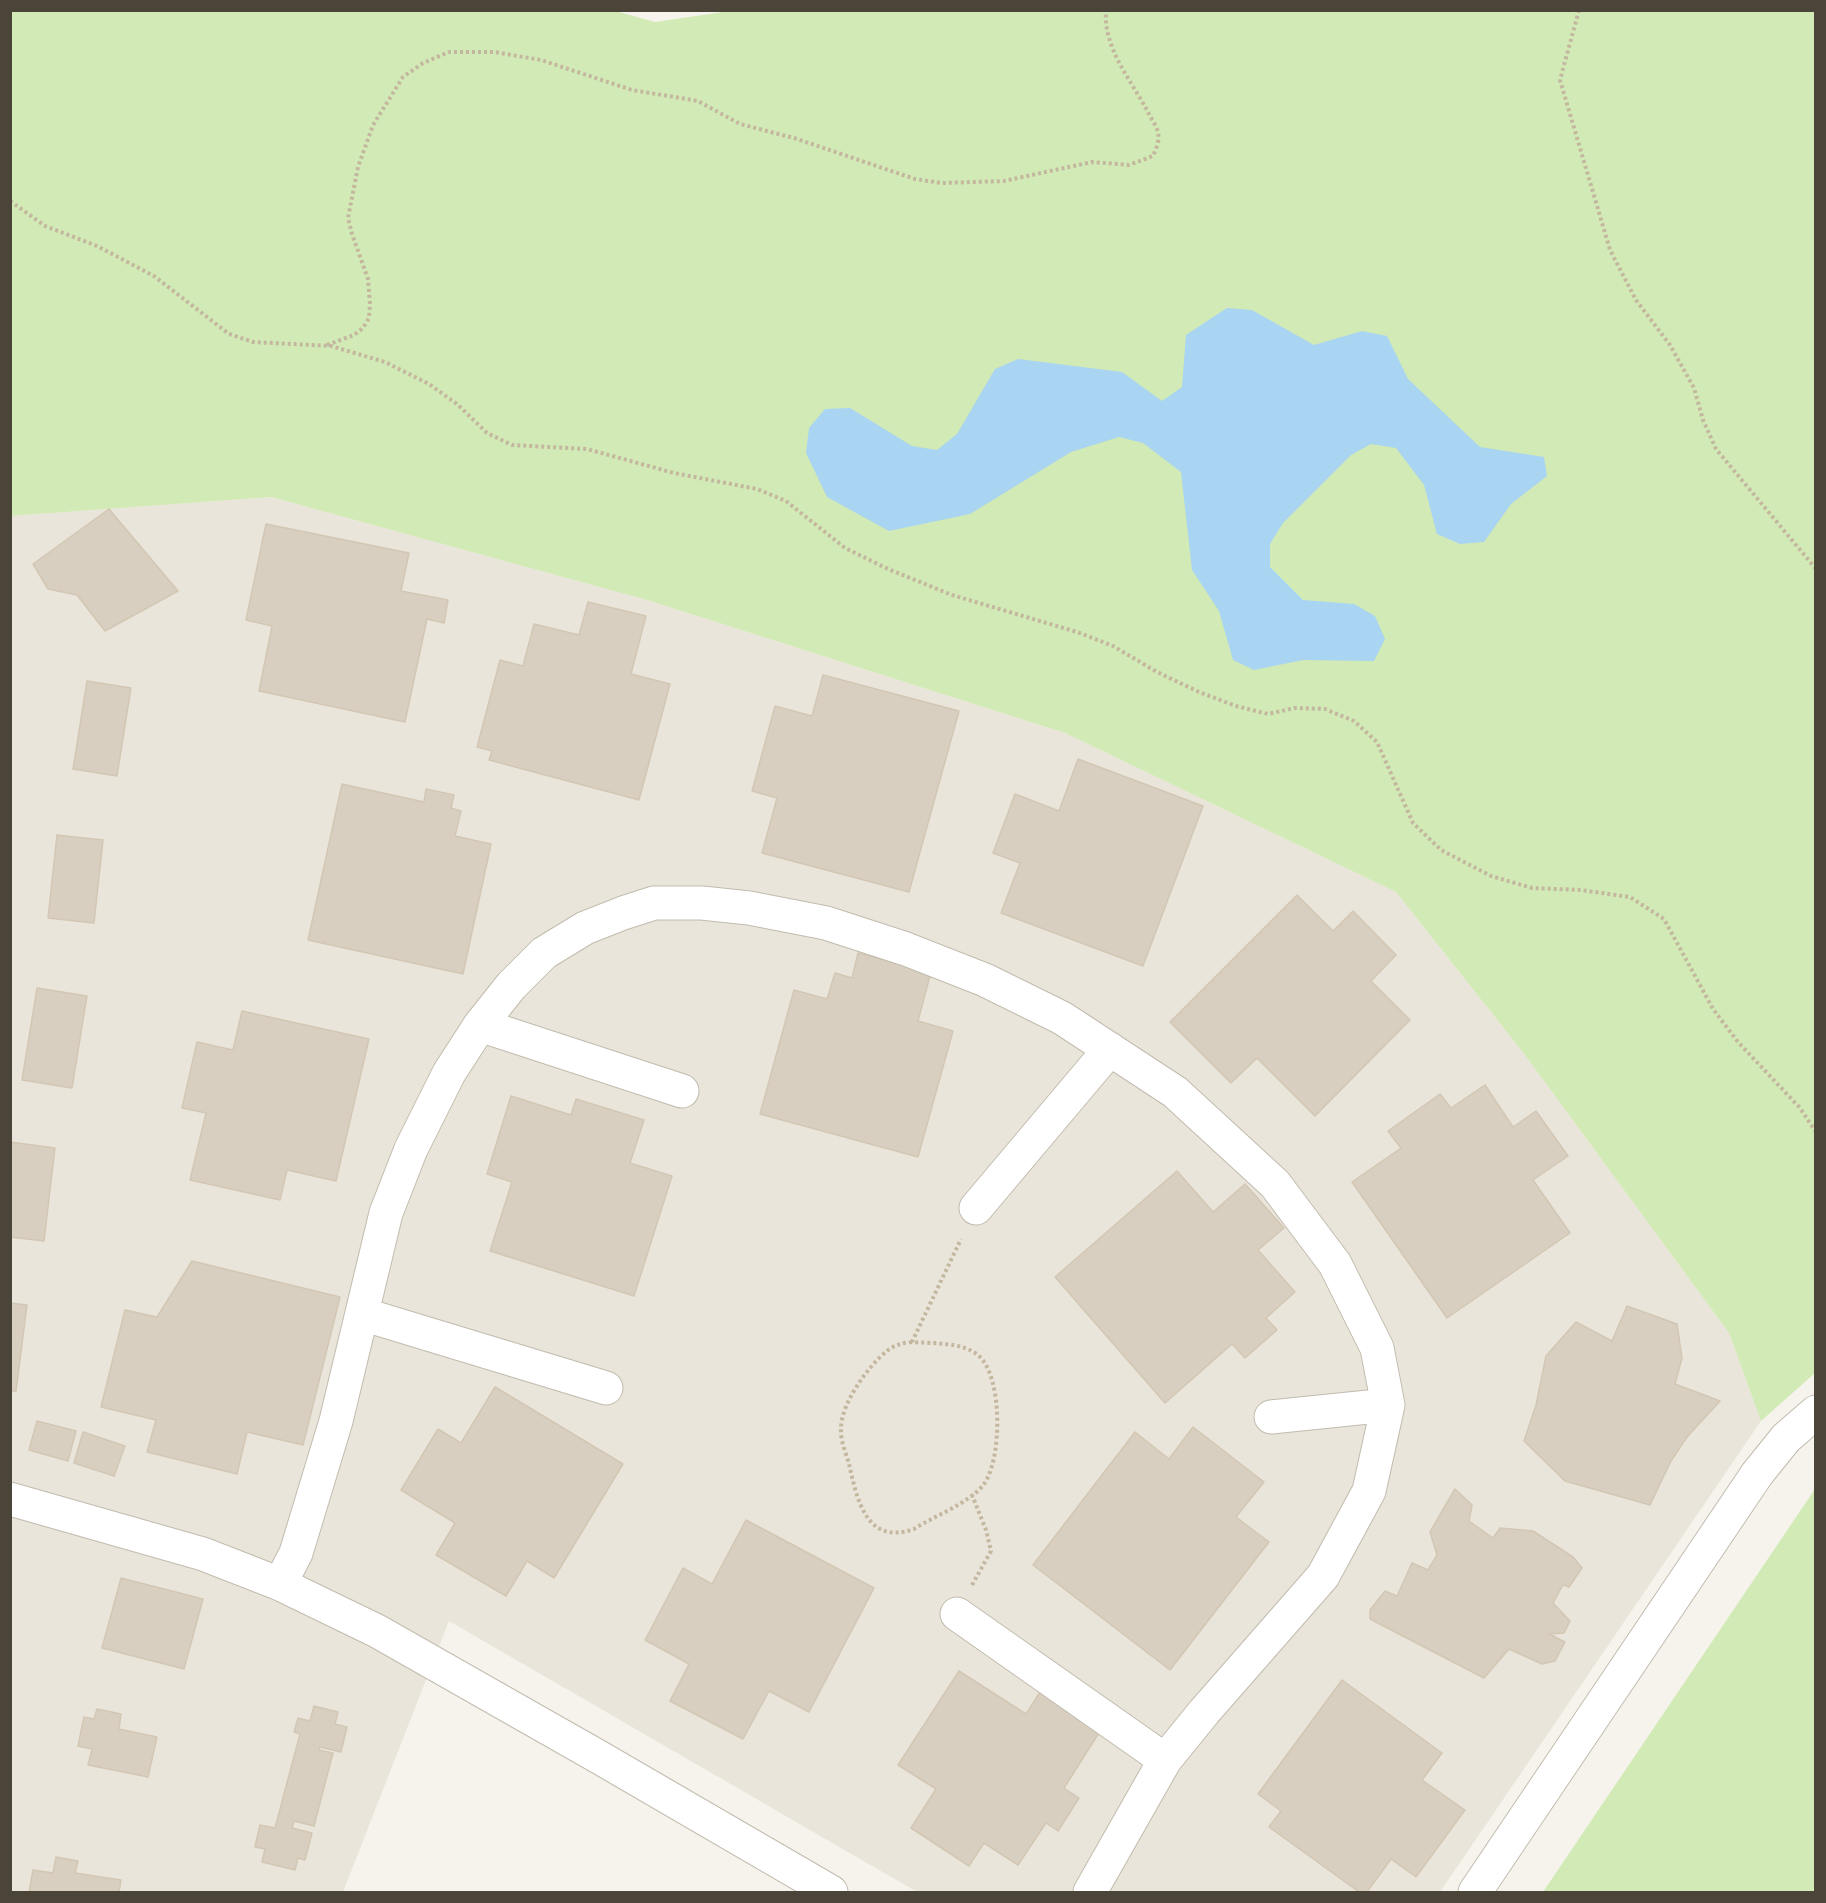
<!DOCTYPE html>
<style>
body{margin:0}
#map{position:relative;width:1826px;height:1903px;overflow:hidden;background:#f6f3ec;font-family:"Roboto Condensed",sans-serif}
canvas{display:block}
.frame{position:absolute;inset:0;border:12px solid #4b4439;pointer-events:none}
</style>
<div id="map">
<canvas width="1826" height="1903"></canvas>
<div class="frame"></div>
</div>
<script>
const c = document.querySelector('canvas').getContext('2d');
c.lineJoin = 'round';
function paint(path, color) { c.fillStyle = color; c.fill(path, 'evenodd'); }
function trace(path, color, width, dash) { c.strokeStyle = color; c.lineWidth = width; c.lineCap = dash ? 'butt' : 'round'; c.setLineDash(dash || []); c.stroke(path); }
const residential = new Path2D(`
 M271 497 647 600 1065 733 1396 892 1525 1055 1729 1333 1761 1421 1440 1892H917L449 1621 343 1892H11V516Z`);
const green = new Path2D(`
 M612 10 655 22 737 10 1815 11V1373L1761 1421 1729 1333 1525 1055 1396 892 1065 733 647 600 271 497 11 516V11Z
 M1815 1489V1892H1543Z`);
const water = new Path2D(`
 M1227 308 1252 310 1314 345 1362 331 1387 336 1408 379 1480 447 1544 457 1547 476 1511 504 1484 542 1460 544 1437 534 1424 485 1396 448 1371 444 1351 455 1283 523 1270 544V567L1303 600 1354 604 1375 616 1385 639 1374 661 1303 660 1254 670 1233 660 1219 611 1192 570 1181 472 1143 443 1119 437 1071 452 970 514 889 531 827 497 806 453 809 428 825 409 850 408 912 446 937 450 957 434 995 369 1018 359 1122 372 1162 401 1182 387 1186 335Z`);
const building = new Path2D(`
 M109 509 178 591 105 631 77 595 48 589 33 564Z
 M266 524 409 553 401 591 448 600 444 623 427 619 405 722 259 691 272 626 246 620Z
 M588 602 646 616 631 674 670 684 639 800 489 760 492 751 477 747 500 660 523 666 534 624 579 635Z
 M823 675 959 711 909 892 762 853 777 798 752 791 775 706 812 716Z
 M87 681 131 688 117 776 73 769Z
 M1078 759 1203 806 1143 966 1001 913 1020 863 993 853 1015 794 1059 811Z
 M342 784 424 802 426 789 454 795 451 808 461 811 455 836 491 844 463 974 308 940Z
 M57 835 103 840 94 923 48 918Z
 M1297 895 1333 931 1353 911 1396 955 1371 981 1410 1020 1315 1116 1257 1058 1231 1083 1170 1022Z
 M858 953 931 972 918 1021 953 1031 918 1157 760 1114 794 990 827 999 835 973 852 978Z
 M37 988 87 996 72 1088 22 1080Z
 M242 1011 369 1039 336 1181 287 1170 280 1200 190 1180 206 1113 182 1108 197 1042 233 1050Z
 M1485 1085 1513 1127 1536 1111 1568 1156 1533 1180 1570 1233 1447 1318 1352 1182 1401 1148 1388 1131 1440 1094 1451 1108Z
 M511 1096 571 1115 576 1099 644 1120 630 1163 672 1176 634 1296 490 1251 512 1182 487 1174Z
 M10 1142 55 1148 44 1241 10 1237Z
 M1177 1171 1213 1212 1245 1184 1284 1228 1258 1250 1295 1292 1266 1318 1277 1330 1245 1358 1232 1344 1165 1403 1055 1277Z
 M192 1261 340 1297 303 1445 247 1432 237 1474 147 1452 156 1420 101 1407 125 1310 157 1317Z
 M10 1303 27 1305 16 1391H10Z
 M1627 1306 1677 1324 1682 1358 1675 1384 1720 1401 1687 1437 1671 1461 1650 1505 1565 1481 1524 1441 1536 1405 1546 1356 1576 1322 1612 1341Z
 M495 1387 623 1464 554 1578 527 1561 506 1596 436 1555 455 1523 401 1490 438 1429 461 1443Z
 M37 1421 76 1431 68 1461 29 1450Z
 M1193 1427 1264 1482 1236 1517 1269 1542 1170 1670 1033 1565 1135 1432 1169 1459Z
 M83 1432 125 1446 114 1476 74 1463Z
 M1455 1489 1472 1505 1469 1521 1493 1538 1500 1528 1533 1531 1573 1557 1582 1568 1569 1587 1563 1585 1553 1603 1570 1621 1564 1633 1549 1634 1565 1642 1555 1661 1542 1664 1509 1649 1484 1678 1370 1619V1610L1385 1591 1397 1596 1412 1563 1428 1570 1437 1555 1430 1532Z
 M746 1520 874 1588 809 1712 769 1691 743 1739 670 1701 689 1664 645 1640 683 1568 712 1584Z
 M121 1578 203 1599 184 1669 102 1648Z
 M959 1671 1026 1714 1044 1686 1104 1725 1064 1788 1079 1798 1058 1831 1046 1823 1018 1865 984 1843 969 1866 911 1828 936 1789 898 1765Z
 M1342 1680 1442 1753 1422 1780 1465 1810 1416 1877 1391 1859 1367 1892H1359L1269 1827 1281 1811 1258 1794Z
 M314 1706 338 1712 335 1724 347 1727 341 1752 320 1747 319 1750 333 1753 314 1826 294 1821 292 1828 312 1833 305 1860 298 1858 295 1870 262 1862 265 1849 255 1847 260 1825 275 1828 300 1734 294 1732 298 1718 310 1721Z
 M97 1709 121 1714 119 1729 157 1737 148 1777 88 1765 92 1749 78 1746 84 1717 94 1719Z
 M56 1857 78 1861 75 1873 121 1880 119 1892H29L33 1870 53 1873Z`);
const path = new Path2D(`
 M1579 10 1560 80 1610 250 1636 300 1670 345 1694 388 1703 420 1716 449 1816 569
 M10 201 45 226 97 246 154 276 229 334 253 342 331 346 385 362 429 384 457 404 487 433 512 445 587 449 674 473 757 489 786 501 845 548 888 569 952 595 1077 632 1113 646 1157 672 1199 692 1236 706 1268 714 1295 708 1325 709 1354 721 1377 742 1413 823 1441 850 1491 876 1532 888 1581 890 1630 897 1664 919 1713 1009 1738 1042 1800 1108 1816 1132
 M327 345 354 335 363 328 369 318 370 304 368 279 352 234 348 218 358 167 373 125 403 77 423 63 449 52H494L541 60 632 90 698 101 740 124 794 138 915 179 942 183 1004 181 1092 162 1129 165 1153 156C1156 149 1160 140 1158 133 1157 126 1151 119 1148 112 1131 80 1103 48 1106 10
 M912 1342C902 1343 894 1345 887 1351 868 1366 841 1404 841 1428 840 1440 846 1453 849 1464 857 1499 866 1546 914 1529 934 1516 970 1503 984 1484 1002 1459 1003 1378 979 1356 961 1341 934 1344 912 1342L961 1239
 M972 1585 991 1551 986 1530 972 1495`);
const minor = new Path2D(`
 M480 1025 682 1091
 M976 1208 1110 1049
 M362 1314 606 1388
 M1271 1417 1388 1405
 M10 1499 203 1554 280 1584 377 1631 597 1756 831 1892
 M280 1584 296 1553 336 1421 386 1213 411 1149 449 1073 480 1025 511 986 544 953 585 928 623 913 654 903H702L749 908 826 923 906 949 985 980 1062 1018 1175 1092 1275 1184 1335 1264 1377 1348 1388 1405 1369 1491 1323 1576 1204 1712 1165 1760 1090 1892
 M957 1614 1165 1760
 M1475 1892 1757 1474 1786 1438 1816 1412`);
paint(residential, '#eae5da');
paint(green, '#d2eab5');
paint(water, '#a9d4f2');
paint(building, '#d8cfc1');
trace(building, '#d3c7b4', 1.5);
trace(minor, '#c2bbae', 35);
trace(path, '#c4b79f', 4, [3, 3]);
trace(minor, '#fff', 33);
</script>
